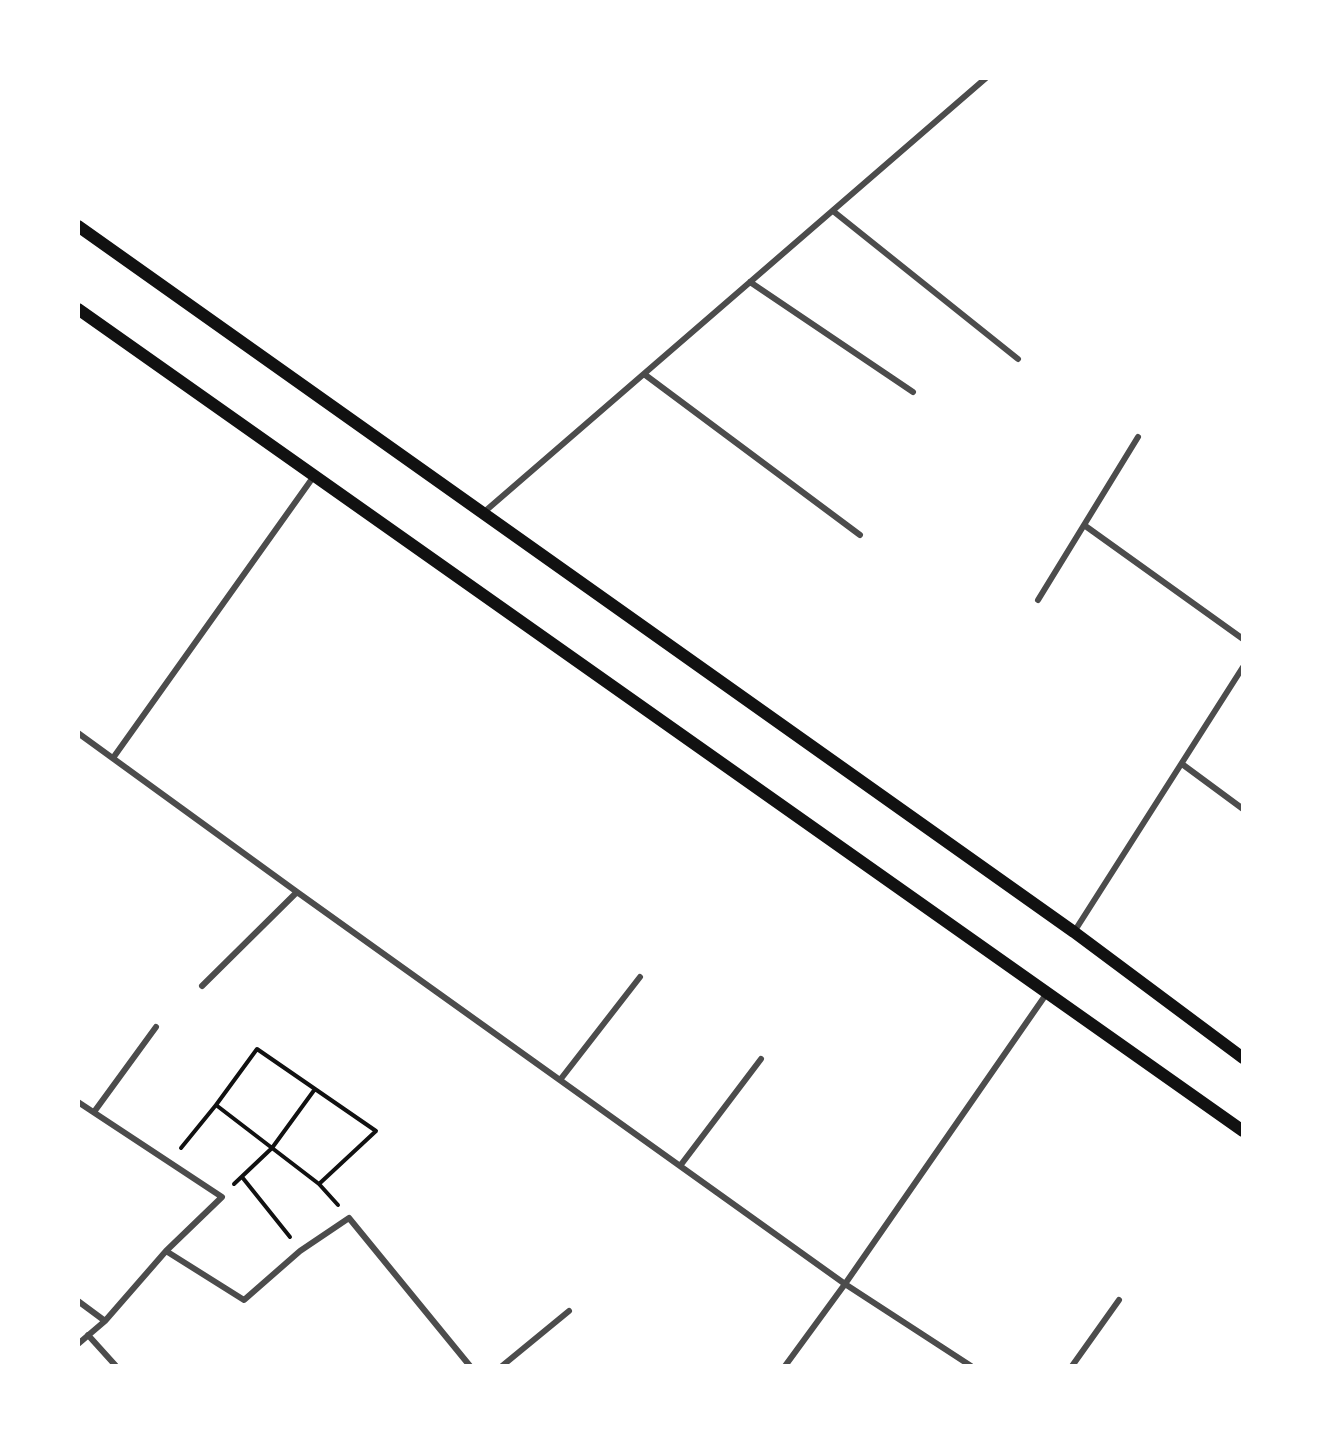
<!DOCTYPE html>
<style>
body{margin:0}
#map{position:relative;width:1321px;height:1444px;overflow:hidden;background:#fff;font-family:Raleway,sans-serif}
canvas{display:block}
.frame{position:absolute;inset:0;border:80px solid #fff;pointer-events:none}
</style>
<div id="map">
<canvas width="1321" height="1444"></canvas>
<div class="frame"></div>
</div>
<script>
const c = document.querySelector('canvas').getContext('2d');
c.lineJoin = 'round';
function trace(path, color, width, dash) { c.strokeStyle = color; c.lineWidth = width; c.lineCap = dash ? 'butt' : 'round'; c.setLineDash(dash || []); c.stroke(path); }
const path = new Path2D(`
 M216 1105 257 1049 376 1131 319 1184
 M181 1148 216 1105 319 1184 338 1205
 M242 1177 290 1237
 M234 1184 272 1148 315 1089`);
const minor = new Path2D(`
 M833 211 1018 359
 M750 282 913 392
 M644 374 860 535
 M483 513 986 78
 M1084 525 1243 639
 M1038 600 1138 437
 M78 733 297 892 845 1284 971 1366
 M113 758 314 476
 M1182 764 1243 809
 M1074 932 1243 667
 M202 986 297 892
 M560 1080 640 977
 M78 1102 222 1197 166 1251 105 1321 78 1344
 M94 1112 156 1027
 M680 1166 761 1059
 M166 1251 244 1300 300 1251 349 1218 470 1366
 M78 1301 105 1321
 M88 1335 116 1366
 M502 1366 569 1311
 M785 1366 845 1284 1047 993
 M1072 1366 1119 1300`);
const secondary = new Path2D(`
 M78 226 1074 932 1243 1058
 M78 309 1243 1131`);
trace(path, '#111', 4);
trace(minor, '#4c4c4c', 6);
trace(secondary, '#111', 12);
</script>
